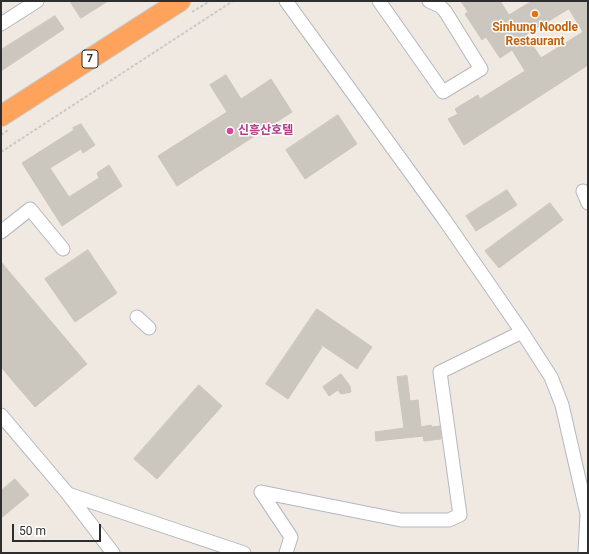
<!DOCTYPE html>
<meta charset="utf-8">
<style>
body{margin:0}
#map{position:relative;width:589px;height:554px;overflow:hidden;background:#efe9e1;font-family:Roboto,sans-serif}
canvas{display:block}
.frame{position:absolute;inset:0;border:2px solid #2e2e2e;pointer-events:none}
.scale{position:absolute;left:12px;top:524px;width:89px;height:18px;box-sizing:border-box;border:2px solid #2e2e2e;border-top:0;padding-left:5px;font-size:12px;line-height:14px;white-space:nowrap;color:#2e2e2e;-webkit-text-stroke:3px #fff;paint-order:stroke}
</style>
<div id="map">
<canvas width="589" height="554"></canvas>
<div class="frame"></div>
<div class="scale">50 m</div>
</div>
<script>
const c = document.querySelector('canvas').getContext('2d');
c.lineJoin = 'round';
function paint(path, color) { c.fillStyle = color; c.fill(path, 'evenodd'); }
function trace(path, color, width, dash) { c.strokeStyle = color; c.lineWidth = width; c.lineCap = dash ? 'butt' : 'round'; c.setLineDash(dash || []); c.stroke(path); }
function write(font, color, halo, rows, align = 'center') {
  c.font = font + ' Roboto,"Noto Sans KR",sans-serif'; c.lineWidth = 3; c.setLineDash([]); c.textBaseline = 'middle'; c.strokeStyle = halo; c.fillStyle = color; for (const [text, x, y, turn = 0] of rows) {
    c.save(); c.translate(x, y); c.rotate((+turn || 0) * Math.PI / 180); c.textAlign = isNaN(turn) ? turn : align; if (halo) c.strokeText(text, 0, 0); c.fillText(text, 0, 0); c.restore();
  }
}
const building = new Path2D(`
 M70 1H108L81 18Z
 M461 1H500L509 15 532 1H588V65L464 145 448 119 458 114 455 109 478 95 480 99 525 71 512 50 500 58 486 37 482 40 465 14 468 12ZM569 9 583 32 541 58 526 35Z
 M55 16 64 29 1 71V50Z
 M226 75 241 99 271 79 292 112 177 186 158 156 227 112 210 85Z
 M338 115 357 144 305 179 286 150Z
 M81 124 95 145 83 153 81 149 50 168 69 197 99 178 97 173 109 165 122 186 62 226 22 163 74 130 73 128Z
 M507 190 517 205 476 231 466 216Z
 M550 203 563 220 499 268 485 251Z
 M88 250 117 293 75 322 45 279Z
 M1 262 87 364 35 407 1 367Z
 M317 309 372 347 357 369 319 343 322 347 288 399 266 384Z
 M341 374 350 386 351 392 341 394 338 390 329 396 323 387Z
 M407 376 410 401 418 400 421 427 431 425 432 427 440 426 441 439 424 441 423 436 376 441 375 432 404 428 397 377Z
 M199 385 222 406 157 479 134 459Z
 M15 479 29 495 1 518V491Z`);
const path = new Path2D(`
 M192 12 210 1
 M1 135 8 130
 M1 152 233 1`);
const minor = new Path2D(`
 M286 1 444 219 522 332 551 377 562 405 587 514 585 553
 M379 1 443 92 481 69 445 11 440 6 429 1
 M1 24 37 1
 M583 191 588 203
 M1 232 30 209 63 249
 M137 317 149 328
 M1 415 68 494 113 553
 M261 492 401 520H449L460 515 440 372 522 332
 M261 492 291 537 286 553
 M68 494 244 553`);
const highway = new Path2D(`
 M1 116 180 1`);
const markers = [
 [535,14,4,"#e8710a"],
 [230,131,4,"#d1479c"]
];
const shields = [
 [90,59,16]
];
const shieldNames = [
 ["7",90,59]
];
const foodNames = [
 ["Sinhung Noodle",535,28],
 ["Restaurant",535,42]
];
const hotelNames = [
 ["신흥산호텔",238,131]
];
paint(building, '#cbc7bf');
trace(building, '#cbc5ba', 1);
trace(minor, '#b4b7c1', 15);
trace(highway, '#c9c9c9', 22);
trace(path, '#c9c9c9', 2, [3, 2]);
trace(minor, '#fff', 13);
trace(highway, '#ffa35c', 20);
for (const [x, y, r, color] of markers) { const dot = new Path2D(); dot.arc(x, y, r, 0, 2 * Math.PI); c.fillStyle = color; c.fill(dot); trace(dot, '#fff', 1.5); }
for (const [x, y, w] of shields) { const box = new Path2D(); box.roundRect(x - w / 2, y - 9, w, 18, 3); c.fillStyle = '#fff'; c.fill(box); trace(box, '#2e2e2e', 1); }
write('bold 11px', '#2e2e2e', null, shieldNames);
write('bold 12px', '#c56008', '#fff', foodNames);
write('bold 12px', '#b23c85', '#fff', hotelNames, 'left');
</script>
